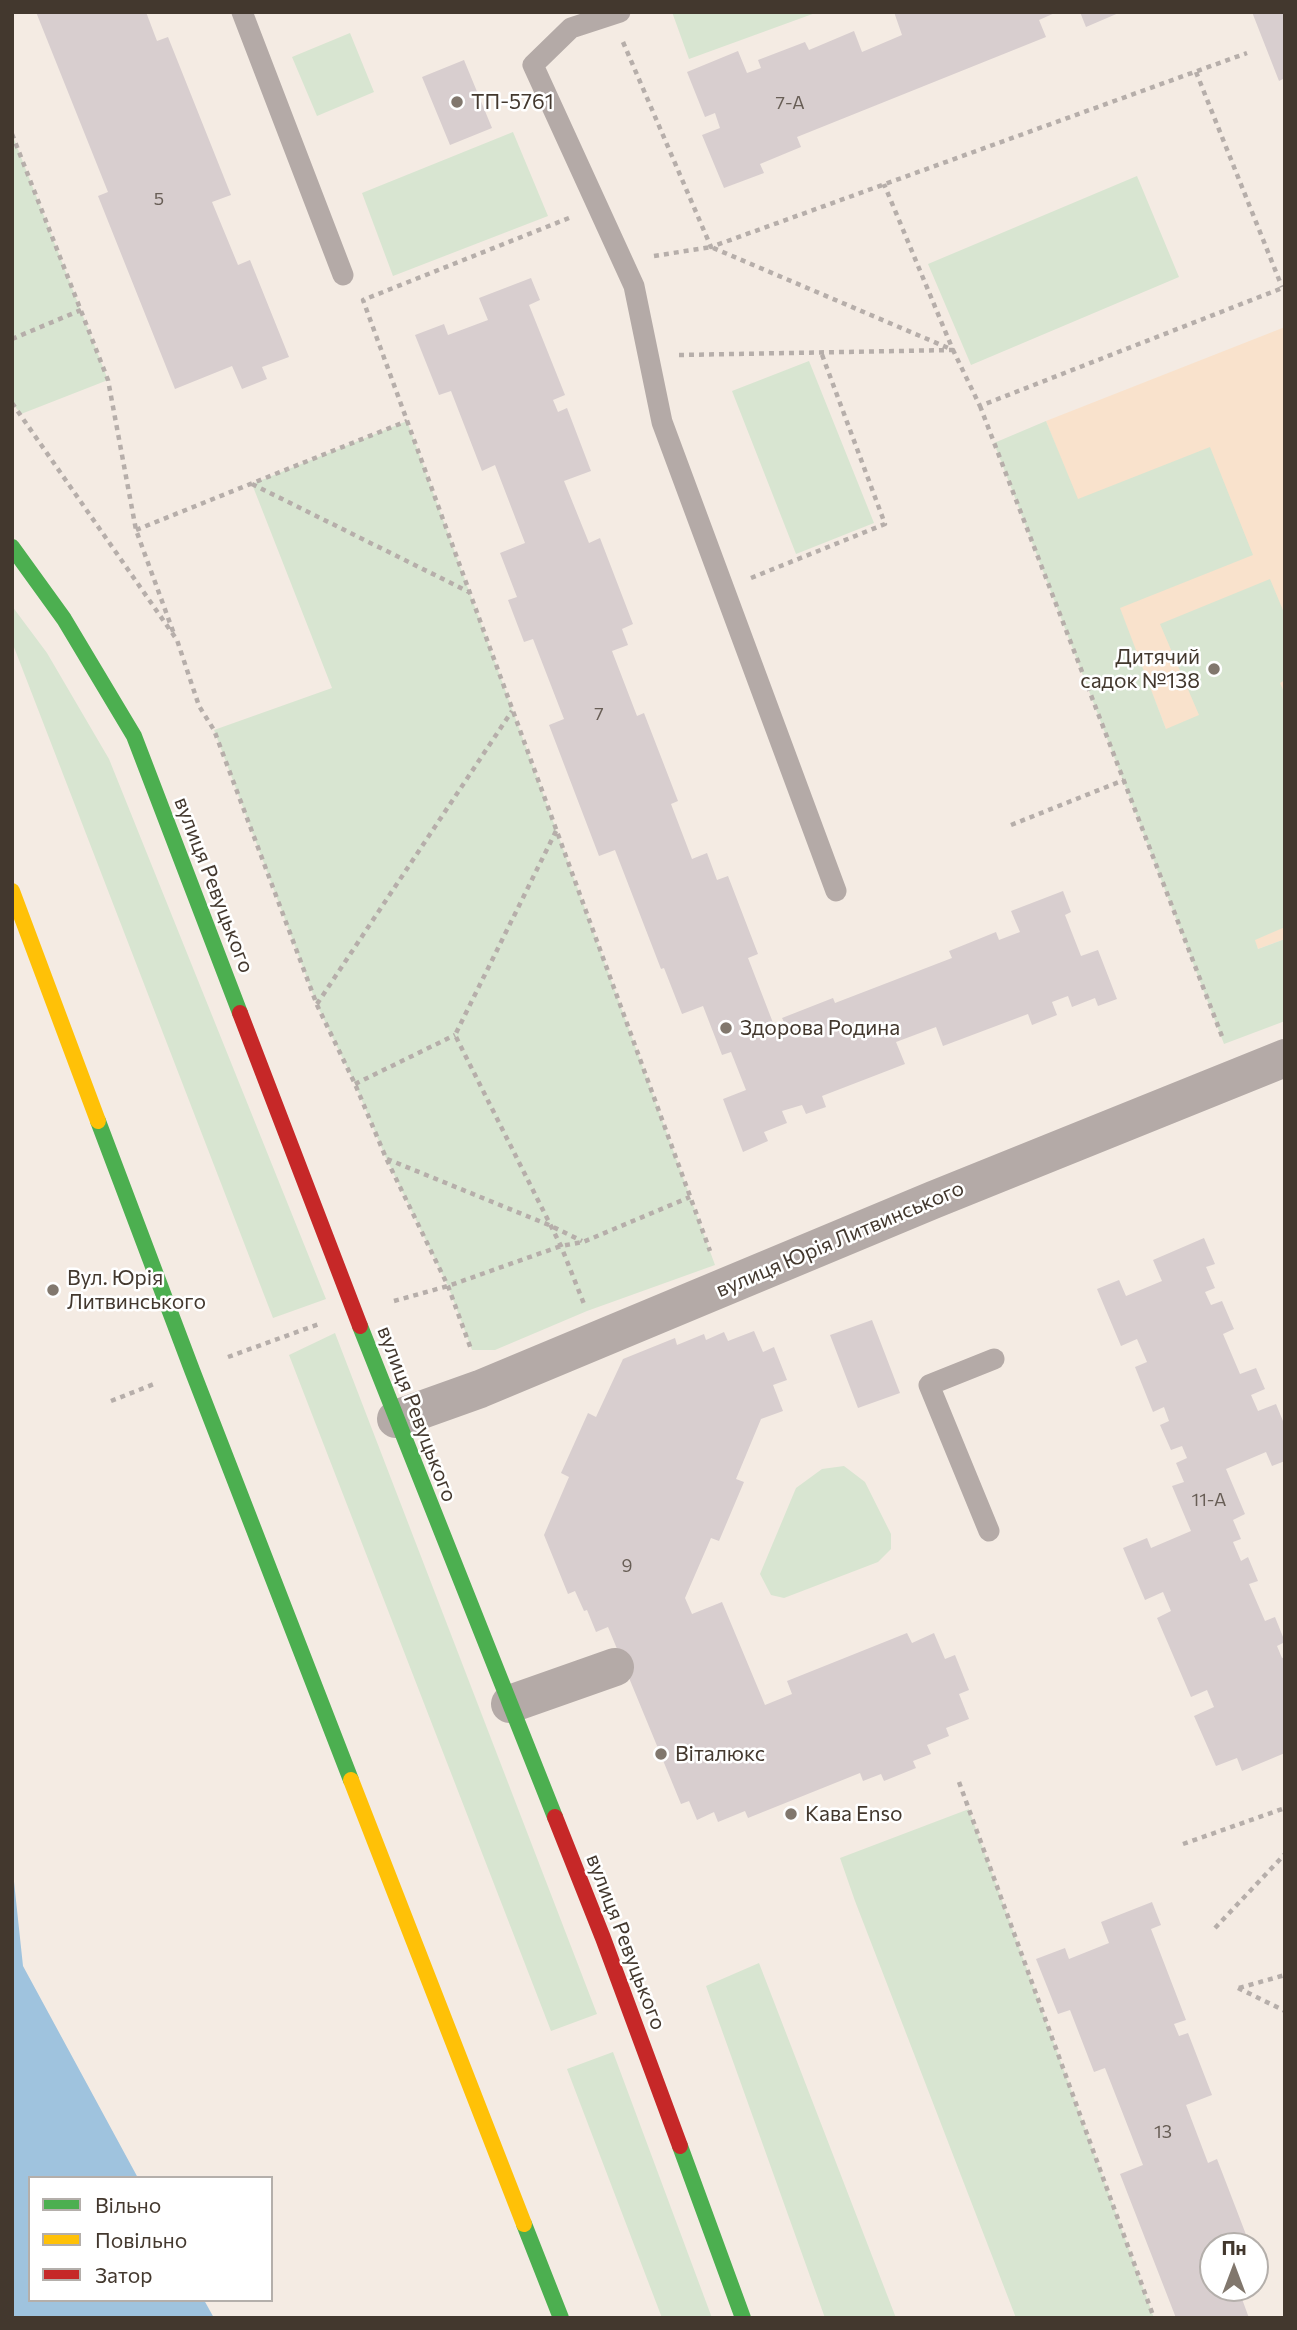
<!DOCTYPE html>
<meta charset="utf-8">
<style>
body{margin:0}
#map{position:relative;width:1297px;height:2330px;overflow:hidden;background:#f4ebe3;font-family:Commissioner,sans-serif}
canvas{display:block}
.frame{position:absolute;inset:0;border:14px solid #43382e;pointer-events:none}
.legend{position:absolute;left:28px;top:2176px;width:245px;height:126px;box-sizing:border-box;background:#fff;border:2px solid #b4afab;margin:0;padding:9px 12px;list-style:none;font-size:21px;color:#43382e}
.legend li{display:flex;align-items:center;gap:14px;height:35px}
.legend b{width:35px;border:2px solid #b4afab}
.north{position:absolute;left:1199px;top:2232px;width:70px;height:70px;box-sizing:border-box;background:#fff;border:2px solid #b4afab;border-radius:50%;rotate:0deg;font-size:19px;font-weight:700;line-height:28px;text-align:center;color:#43382e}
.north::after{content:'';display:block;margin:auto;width:24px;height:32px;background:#81776d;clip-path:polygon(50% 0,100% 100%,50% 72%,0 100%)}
</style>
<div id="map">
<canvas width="1297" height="2330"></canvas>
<div class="frame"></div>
<ul class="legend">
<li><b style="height:9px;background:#4caf50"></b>Вільно</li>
<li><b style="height:9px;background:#ffc107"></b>Повільно</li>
<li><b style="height:9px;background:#c62828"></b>Затор</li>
</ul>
<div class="north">Пн</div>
</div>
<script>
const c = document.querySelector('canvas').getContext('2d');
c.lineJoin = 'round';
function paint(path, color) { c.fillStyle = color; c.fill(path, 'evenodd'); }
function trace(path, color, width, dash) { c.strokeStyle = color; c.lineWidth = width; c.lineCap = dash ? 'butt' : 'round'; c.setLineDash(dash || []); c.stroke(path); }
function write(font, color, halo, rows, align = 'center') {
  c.font = font + ' Commissioner,sans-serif'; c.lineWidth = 5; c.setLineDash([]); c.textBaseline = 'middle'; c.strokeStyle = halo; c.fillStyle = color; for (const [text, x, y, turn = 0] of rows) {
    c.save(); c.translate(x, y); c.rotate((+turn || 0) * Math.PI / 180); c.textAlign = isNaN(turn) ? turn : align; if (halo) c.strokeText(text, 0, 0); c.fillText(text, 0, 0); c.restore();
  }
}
const built = new Path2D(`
 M1285 327V939L1258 949 1166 729 1046 421Z`);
const green = new Path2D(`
 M672 12H818L689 59Z
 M350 33 374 92 317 116 292 57Z
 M513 132 548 216 393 276 362 193Z
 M12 134 108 380 21 414 12 403Z
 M1137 176 1179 277 971 365 928 264Z
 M809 361 874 523 796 554 732 391Z
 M407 421 715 1265 587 1311 495 1350H472L448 1286 386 1158 355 1084 317 1005 214 730 332 688 252 484Z
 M1046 421 1078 499 1210 447 1253 555 1120 608 1166 729 1199 715 1160 624 1270 579 1285 615V680L1280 683 1285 694V927L1255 940 1258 949 1285 939V1021L1224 1044 994 443Z
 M12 606 47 653 109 759 326 1299 273 1318 12 642Z
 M335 1333 597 2014 551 2031 289 1355Z
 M844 1466 865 1482 891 1534V1549L878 1562 784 1598 771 1595 760 1574 796 1488 822 1469Z
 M969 1809V1810L1154 2318H1016L855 1901 840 1858Z
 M759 1963 896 2318H825L706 1986Z
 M613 2052 712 2318H662L567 2069Z`);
const water = new Path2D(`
 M12 1863 23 1966 138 2178H30V2300H204L214 2318H12Z`);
const building = new Path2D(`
 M36 12H146L157 41 168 37 231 195 212 202 238 265 250 260 289 357 262 367 267 379 242 389 232 366 175 389 98 196 108 192Z
 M894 12H1057L1039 20 1046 37 797 137 801 147 760 164 764 173 724 188 702 135 720 128 715 113 705 117 687 72 738 51 747 73 761 68 758 60 805 42 809 50 854 31 862 52 902 35Z
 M1080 12H1121L1086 27Z
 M1252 12H1285V78L1279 81Z
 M464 60 492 128 450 145 422 77Z
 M531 278 540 300 529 305 565 395 553 400 558 412 567 408 591 471 564 481 589 543 600 538 633 624 622 629 628 645 612 651 637 716 644 713 678 801 671 804 692 859 707 853 717 880 728 876 758 954 748 958 775 1028 785 1024 782 1018 833 998 835 1003 952 958 949 951 996 932 999 940 1020 932 1011 911 1063 891 1071 912 1065 915 1081 956 1098 950 1117 999 1098 1006 1095 998 1072 1007 1068 996 1052 1002 1057 1015 1032 1025 1028 1014 943 1046 936 1027 896 1042 905 1064 822 1096 826 1107 806 1114 802 1105 782 1111 787 1123 764 1132 768 1141 743 1152 723 1099 746 1090 731 1052 722 1055 703 1006 682 1014 664 968 661 969 615 850 599 856 549 725 564 719 533 639 524 642 508 600 517 597 500 553 525 543 495 465 482 471 451 391 439 395 415 335 444 324 448 335 488 320 479 298Z
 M1204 1238 1215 1264 1206 1267 1215 1288 1205 1292 1211 1305 1222 1301 1234 1329 1223 1334 1240 1374 1256 1368 1265 1389 1251 1395 1258 1411 1276 1404 1285 1426V1461L1272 1466 1266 1452 1226 1469 1245 1514 1233 1520 1241 1539 1233 1542 1241 1561 1248 1557 1258 1581 1249 1584 1265 1621 1275 1617 1285 1642 1277 1646 1282 1658 1285 1657V1753L1242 1771 1237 1758 1216 1766 1194 1716 1214 1707 1207 1690 1191 1697 1157 1618 1171 1611 1163 1592 1145 1600 1123 1548 1147 1538 1151 1548 1191 1531 1172 1486 1184 1482 1176 1463 1187 1458 1182 1446 1171 1450 1160 1425 1169 1421 1164 1407 1153 1412 1135 1367 1147 1362 1137 1339 1121 1346 1097 1289 1119 1280 1126 1296 1162 1281 1153 1260Z
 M872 1320 900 1393 858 1408 830 1335Z
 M754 1331 763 1352 774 1347 787 1380 773 1385 783 1411 761 1419 736 1479 744 1482 719 1541 711 1538 685 1598 692 1614 722 1602 765 1705 792 1694 787 1681 907 1633 912 1643 934 1633 945 1659 955 1655 969 1690 959 1694 969 1719 946 1728 949 1736 927 1745 931 1754 913 1761 916 1768 884 1781 881 1774 863 1781 860 1773 748 1818 745 1811 718 1822 714 1812 697 1820 689 1801 681 1804 608 1627 596 1632 587 1610 584 1611 575 1591 568 1594 544 1535 569 1477 561 1473 588 1413 596 1417 623 1359 675 1338 677 1345 704 1334 706 1340 724 1332 728 1341Z
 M1152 1902 1161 1925 1151 1929 1186 2020 1174 2024 1179 2036 1188 2033 1212 2095 1186 2105 1208 2163 1217 2159 1250 2245 1213 2246V2288H1238L1249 2318H1176L1120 2174 1143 2165 1105 2068 1094 2072 1070 2010 1058 2014 1036 1959 1065 1948 1069 1959 1109 1943 1101 1922Z`);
const path = new Path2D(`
 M623 42 711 247 1247 53
 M1196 72 1282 287
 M12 134 108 380 136 530 174 634
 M569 218 363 300 710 1251
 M654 256 711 247 953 350 980 406 1285 287
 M12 339 81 310
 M679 355 953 350 884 184
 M12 403 177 640 199 706 214 730 317 1005 355 1084 386 1158 448 1286 471 1349
 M980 406 1223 1039
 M252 484 469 592
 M136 530 407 421
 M751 578 885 524 821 352
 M1011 825 1124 780
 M556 831 455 1035 561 1246 584 1304
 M317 1004 512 711
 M355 1084 455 1035
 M387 1159 549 1225 582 1241
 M394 1301 448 1286 561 1246 583 1242 690 1197
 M228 1357 319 1324
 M111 1401 154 1384
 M959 1782 1154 2318
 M1183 1844 1285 1808
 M1215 1928 1285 1854
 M1238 1988 1285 2011
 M1239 1988 1285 1975`);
const lane = new Path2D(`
 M242 12 343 275
 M620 12 571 28 533 65 634 286 662 422 836 891
 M989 1531 929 1385 994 1359`);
const street = new Path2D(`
 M396 1419 480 1389 933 1200 1285 1058
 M510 1704 615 1667`);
const fast = new Path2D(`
 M12 547 64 619 134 736 240 1013
 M98 1121 192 1370 351 1780
 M360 1326 555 1817
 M680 2146 743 2318
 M524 2224 561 2318`);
const slow = new Path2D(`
 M12 891 98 1121
 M351 1780 524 2224`);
const jam = new Path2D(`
 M240 1013 360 1326
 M555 1817 603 1938 680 2146`);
const markers = [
 [457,102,7,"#81776d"],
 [1214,669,7,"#81776d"],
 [726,1028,7,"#81776d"],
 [53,1290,7,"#81776d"],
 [661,1754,7,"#81776d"],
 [791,1814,7,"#81776d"]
];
const numberNames = [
 ["7-А",790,103],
 ["5",159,199],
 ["7",599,714],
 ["11-А",1209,1500],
 ["9",627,1566],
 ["13",1163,2132]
];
const poiNames = [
 ["ТП-5761",471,102],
 ["Дитячий",1200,657,"right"],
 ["садок №138",1200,681,"right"],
 ["Здорова Родина",740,1028],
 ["Вул. Юрія",67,1278],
 ["Литвинського",67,1302],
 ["Віталюкс",675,1754],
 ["Кава Enso",805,1814]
];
const streetNames = [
 ["вулиця Ревуцького",214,885,69],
 ["вулиця Юрія Литвинського",840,1239,-23],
 ["вулиця Ревуцького",417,1414,69],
 ["вулиця Ревуцького",626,1942,69]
];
paint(built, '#f9e2cc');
paint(green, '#d8e5d1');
paint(water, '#9fc3de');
paint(building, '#d8cecf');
trace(path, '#b6aeaa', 4.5, [5, 5]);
trace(lane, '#b4aaa7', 21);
trace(street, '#b4aaa7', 38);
trace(fast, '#4caf50', 16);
trace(slow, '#ffc107', 16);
trace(jam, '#c62828', 16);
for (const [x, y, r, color] of markers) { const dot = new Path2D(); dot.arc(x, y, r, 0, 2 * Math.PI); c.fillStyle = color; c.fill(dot); trace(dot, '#fff', 2.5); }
write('18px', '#685e56', null, numberNames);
write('21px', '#43382e', '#fff', poiNames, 'left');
write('21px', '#43382e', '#fff', streetNames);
</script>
